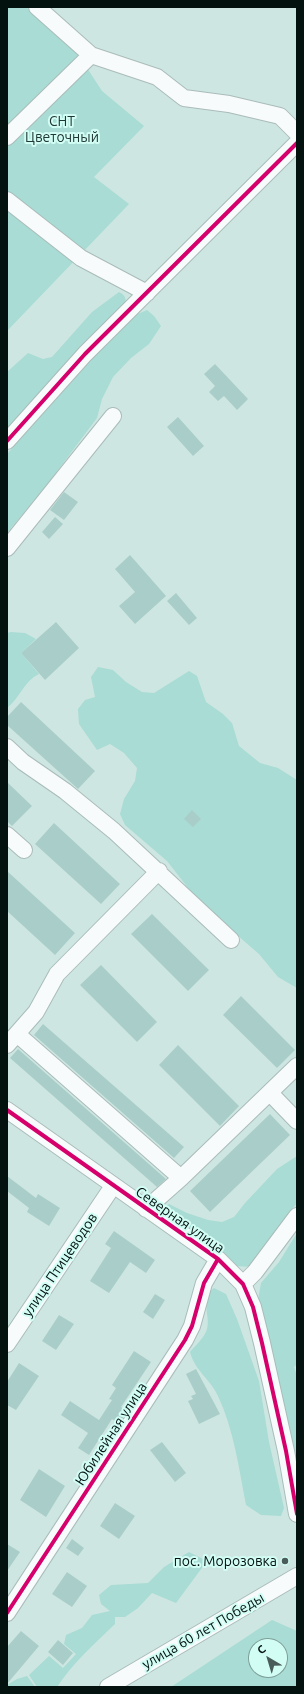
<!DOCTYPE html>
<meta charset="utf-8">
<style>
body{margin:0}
#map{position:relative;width:304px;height:1694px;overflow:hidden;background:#cee6e2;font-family:Ubuntu,sans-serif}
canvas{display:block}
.frame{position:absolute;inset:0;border:8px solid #03110f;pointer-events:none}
.north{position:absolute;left:248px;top:1638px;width:40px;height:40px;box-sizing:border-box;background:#d2fdf5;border:1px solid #7f9f99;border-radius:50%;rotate:322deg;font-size:11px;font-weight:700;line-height:16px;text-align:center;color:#03110f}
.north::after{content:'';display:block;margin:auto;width:14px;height:18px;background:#4a5c59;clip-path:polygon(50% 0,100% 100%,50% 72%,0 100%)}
</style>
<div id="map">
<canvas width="304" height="1694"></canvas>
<div class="frame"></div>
<div class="north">С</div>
</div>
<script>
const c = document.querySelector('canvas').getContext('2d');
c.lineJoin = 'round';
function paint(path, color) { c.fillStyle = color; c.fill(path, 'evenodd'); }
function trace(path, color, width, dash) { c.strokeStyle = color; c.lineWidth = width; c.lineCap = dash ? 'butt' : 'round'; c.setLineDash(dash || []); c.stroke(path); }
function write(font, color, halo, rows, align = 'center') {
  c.font = font + ' Ubuntu,sans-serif'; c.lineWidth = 4; c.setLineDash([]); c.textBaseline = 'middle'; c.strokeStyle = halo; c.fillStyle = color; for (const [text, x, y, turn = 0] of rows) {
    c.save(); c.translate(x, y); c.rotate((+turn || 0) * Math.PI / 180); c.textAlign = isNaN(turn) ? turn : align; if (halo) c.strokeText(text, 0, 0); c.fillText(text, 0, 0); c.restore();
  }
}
const green = new Path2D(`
 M7 7H26L78 54 102 91 144 126 94 177 129 204 7 331Z
 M119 292C125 295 126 298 126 305L7 435V372L28 353 43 359 52 357 92 312Z
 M147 310 154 316 161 326 149 344 131 358 113 377 102 399 97 418 49 482 7 533V454L94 357 133 316Z
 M11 632 25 633 36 639 21 653 39 674C24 681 20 698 7 708V633Z
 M98 667 113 670 126 682 142 692 154 693 189 671 197 676 206 702 223 714 232 723 239 746 260 763 278 768 297 780V988L278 977 259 954 200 903 167 861 125 825 120 814 124 799 135 781 137 768 124 753 110 744 97 750 79 724 78 709 85 700 95 697 91 677Z
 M297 1156V1203C280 1223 268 1247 253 1267L234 1266 171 1220 163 1209 169 1204 187 1213 208 1220 222 1222 234 1217 245 1203 277 1169Z
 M297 1233V1364L294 1367 297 1376V1470L293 1455 267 1328 258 1300 261 1283 279 1262Z
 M214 1288 226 1294 237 1319 259 1381 269 1442 284 1508 281 1516 261 1515 246 1505C239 1469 234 1430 218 1396 211 1380 195 1371 190 1352 195 1346 205 1337 207 1329 211 1315 199 1299 214 1288Z
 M189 1552 207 1561 176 1603 152 1593 138 1608 125 1617H115V1624C94 1644 73 1663 57 1687H37L29 1675 49 1656 63 1668 76 1654 64 1644 66 1635 82 1628 92 1615 110 1611 101 1604 99 1595 111 1585 148 1583 164 1567Z
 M272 1620 297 1631V1687H171ZM256 1646H280V1670H256Z
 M27 1676 35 1687H7V1685L17 1679Z`);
const building = new Path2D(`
 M215 364 248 399 237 410 224 396 218 401 209 392 215 386 204 374Z
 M178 417 204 446 193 456 167 427Z
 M64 492 78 502 64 520 50 510Z
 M55 517 63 524 49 539 42 532Z
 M130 555 166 596 135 624 119 606 135 592 115 569Z
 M176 593 197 618 189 625 167 601Z
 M56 622 79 648 45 680 21 653Z
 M21 702 95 771 78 789 7 725V717Z
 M7 782 32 806 12 826 7 821Z
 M192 810 201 819 193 827 184 819Z
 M54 823 120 884 101 904 35 844Z
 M7 871 75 933 55 955 7 911Z
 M152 914 209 970 188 991 131 934Z
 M101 965 157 1022 137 1042 80 985Z
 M241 996 295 1050 277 1068 223 1015Z
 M43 1024 184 1147 174 1158 34 1035Z
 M178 1045 239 1106 220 1126 159 1065Z
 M18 1049 166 1179 157 1187 10 1058Z
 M270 1114 290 1135 210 1212 190 1191Z
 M7 1176 36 1198 38 1194 60 1208 49 1226 27 1212 29 1208 7 1191Z
 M114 1231 155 1260 146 1273 130 1262 109 1293 90 1281 111 1248 105 1244Z
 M155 1294 165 1300 153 1319 143 1312Z
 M59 1315 74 1324 56 1350 42 1341Z
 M134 1351 151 1362 121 1407 127 1411 119 1424 112 1419 89 1455 78 1448 88 1433 61 1415 70 1401 99 1420 112 1400 109 1399 116 1388 112 1385Z
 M19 1363 39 1376 16 1410 7 1405V1382Z
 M196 1369 220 1414 199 1424 188 1401 193 1399 191 1396 196 1394 186 1374Z
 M162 1442 186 1473 175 1482 150 1450Z
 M39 1469 65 1486 46 1517 20 1500Z
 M115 1503 135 1516 119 1539 100 1526Z
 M72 1539 84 1548 78 1556 66 1548Z
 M7 1544 20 1552 7 1571Z
 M67 1572 87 1586 72 1607 52 1594Z
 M21 1631 39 1646 7 1684V1647Z
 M58 1640 73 1653 63 1665 48 1652Z`);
const minor = new Path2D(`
 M37 7 91 55
 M7 137 91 55 157 77 184 98 229 104 280 116 297 133
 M7 200 81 258 147 293
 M7 441 85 354 297 143
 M7 548 113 416
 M7 747 23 762 65 791 114 831 231 940
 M7 835 24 850
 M17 1034 181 1178
 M7 1045 36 1012 57 974 159 871
 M270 1093 297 1121
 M7 1110 218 1259 243 1284 253 1307 262 1343 286 1451 297 1514
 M146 1209 181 1178 297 1066
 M243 1284 255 1272 297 1216
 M7 1344 113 1186
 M7 1613 185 1340 192 1326 204 1283 218 1259
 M108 1687 297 1576`);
const cycleway = new Path2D(`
 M7 441 85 354 297 143
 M7 1110 218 1259 243 1284 253 1307 262 1343 286 1451 297 1514
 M7 1613 185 1340 192 1326 204 1283 218 1259`);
const markers = [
 [285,1561,4,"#4a5c59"]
];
const parkNames = [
 ["СНТ",62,121],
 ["Цветочный",62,137]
];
const streetNames = [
 ["Северная улица",180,1220,35],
 ["улица Птицеводов",60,1265,-56],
 ["Юбилейная улица",111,1434,-57],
 ["улица 60 лет Победы",203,1631,-30]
];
const poiNames = [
 ["пос. Морозовка",277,1561]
];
paint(green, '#a8dcd4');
paint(building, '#a9cec9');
trace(minor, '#a9bcb9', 18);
trace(minor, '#f8fbfb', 16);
trace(cycleway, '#d6006c', 4);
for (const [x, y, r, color] of markers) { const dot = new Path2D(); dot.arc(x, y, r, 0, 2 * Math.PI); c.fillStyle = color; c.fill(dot); trace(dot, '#d2fdf5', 1.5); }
write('14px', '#203834', '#d2fdf5', parkNames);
write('14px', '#03110f', '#d2fdf5', streetNames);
write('14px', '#03110f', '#d2fdf5', poiNames, 'right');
</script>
